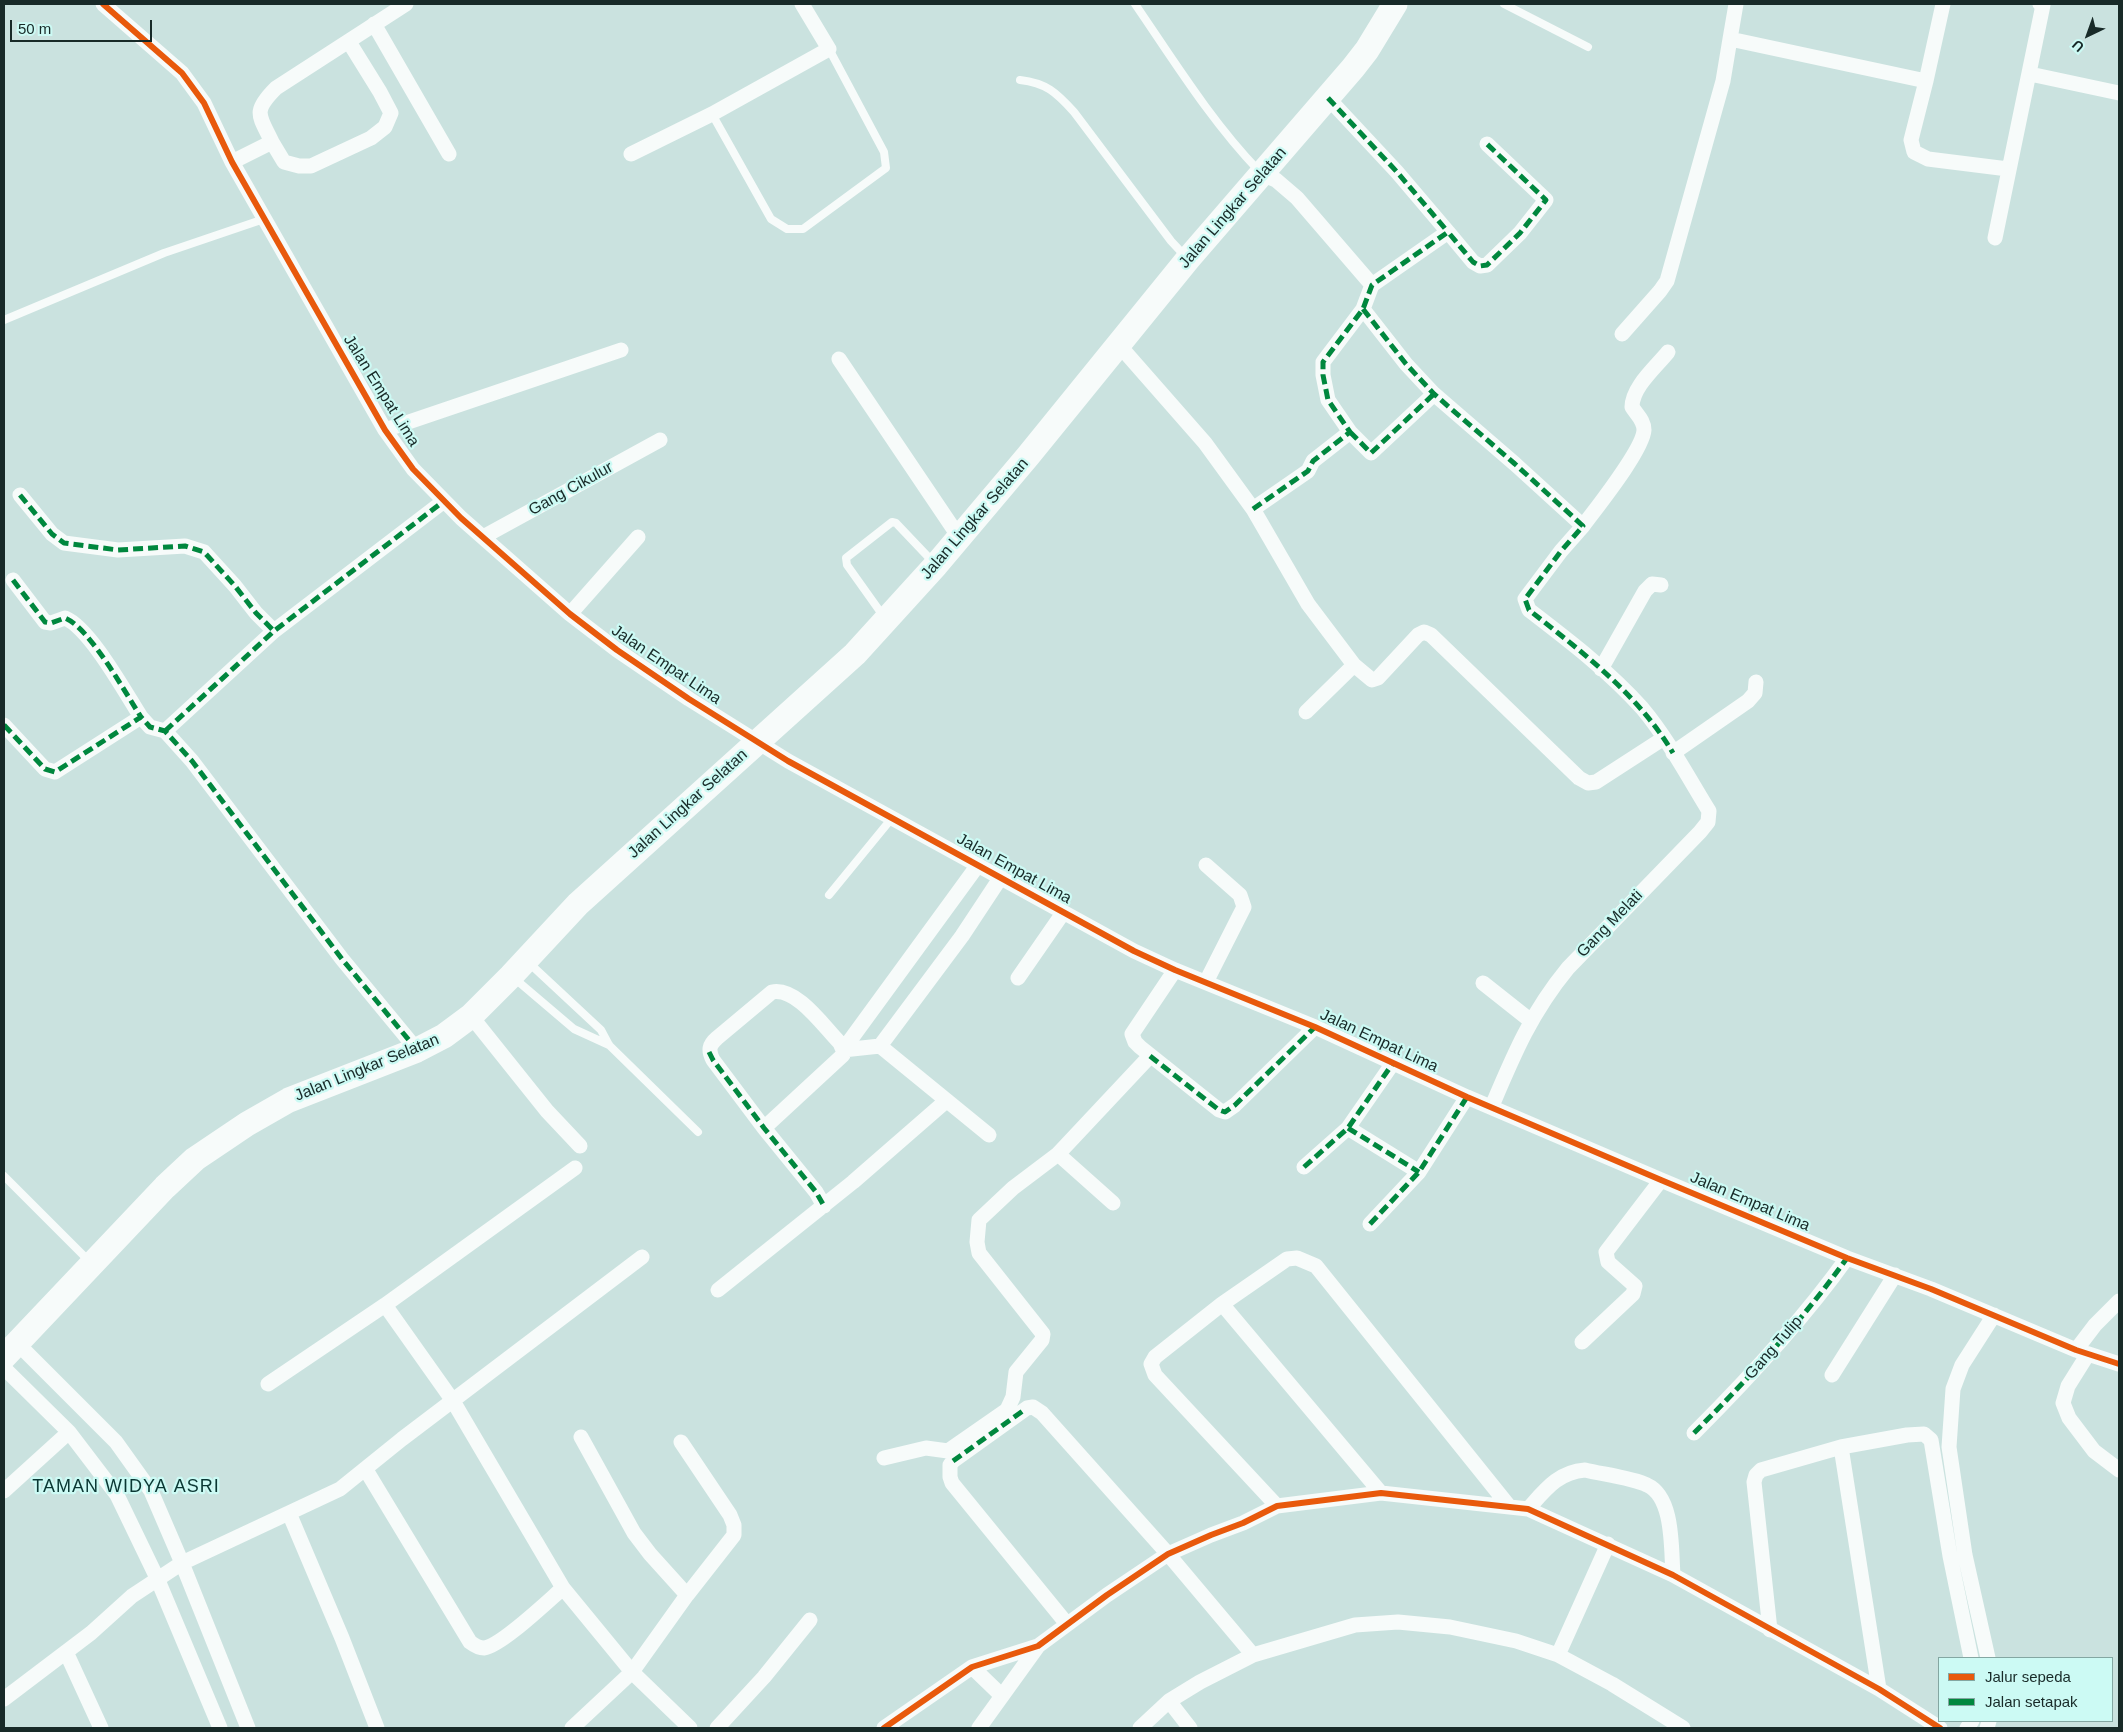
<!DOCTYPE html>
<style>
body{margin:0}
#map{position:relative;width:2123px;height:1732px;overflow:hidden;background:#cae2df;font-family:Helvetica,sans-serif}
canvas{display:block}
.frame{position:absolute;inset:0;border:5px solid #182a28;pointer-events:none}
.legend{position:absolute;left:1938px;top:1657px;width:175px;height:65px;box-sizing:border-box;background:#ccfaf4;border:1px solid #84a7a2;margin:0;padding:6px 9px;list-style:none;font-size:15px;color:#182a28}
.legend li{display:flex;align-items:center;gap:10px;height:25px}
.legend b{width:25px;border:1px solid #84a7a2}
.north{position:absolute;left:2063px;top:10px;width:50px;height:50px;-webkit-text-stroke:4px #ccfaf4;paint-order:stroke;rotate:222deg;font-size:14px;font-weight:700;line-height:20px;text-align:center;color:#182a28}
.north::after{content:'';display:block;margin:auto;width:18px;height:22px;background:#182a28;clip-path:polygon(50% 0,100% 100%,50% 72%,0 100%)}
.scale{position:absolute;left:10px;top:20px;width:142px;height:22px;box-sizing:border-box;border:2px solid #182a28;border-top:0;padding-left:6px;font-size:15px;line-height:18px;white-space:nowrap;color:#182a28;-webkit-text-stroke:4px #ccfaf4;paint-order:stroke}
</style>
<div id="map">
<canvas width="2123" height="1732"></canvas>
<div class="frame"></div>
<ul class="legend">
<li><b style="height:6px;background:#e8590c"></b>Jalur sepeda</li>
<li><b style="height:6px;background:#00873e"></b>Jalan setapak</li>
</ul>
<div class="north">U</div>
<div class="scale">50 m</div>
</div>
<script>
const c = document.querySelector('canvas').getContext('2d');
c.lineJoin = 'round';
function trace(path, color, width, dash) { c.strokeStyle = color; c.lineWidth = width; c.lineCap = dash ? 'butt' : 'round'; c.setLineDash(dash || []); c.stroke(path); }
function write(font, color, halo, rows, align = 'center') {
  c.font = font + ' Helvetica,sans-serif'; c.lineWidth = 4.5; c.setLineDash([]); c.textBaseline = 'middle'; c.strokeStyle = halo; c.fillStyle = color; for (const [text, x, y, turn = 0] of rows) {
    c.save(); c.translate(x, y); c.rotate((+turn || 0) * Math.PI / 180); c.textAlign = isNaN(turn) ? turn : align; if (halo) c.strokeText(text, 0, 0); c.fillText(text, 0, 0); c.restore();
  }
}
const service = new Path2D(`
 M1135 4C1174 61 1211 121 1259 171
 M1504 4 1588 47
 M1020 80C1046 83 1056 92 1074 112L1171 241 1185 256
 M712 114 771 219 787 229H803L886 168 884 152 829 49
 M4 320 164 253 264 219
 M884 617 847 565 846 558 892 522 896 523 934 563
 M829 895 892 818
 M528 962 601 1030 609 1045 698 1132
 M514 978 574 1029 609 1045
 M4 1176 89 1261`);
const minor = new Path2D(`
 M103 4 182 73 204 103 232 162 385 430 413 469 461 518 570 614 617 650 689 699 788 761 1134 951 1175 970 1315 1027 1467 1097 1661 1180 1847 1258 1931 1289 2076 1350 2119 1364
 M1736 4 1730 39 1926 81 1943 4
 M374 24 449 154
 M2030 74 2119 93
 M1926 81 1911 140 1914 152 1928 159 2008 169
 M1328 98 1397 172 1448 232
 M272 142 284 162 299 166H311L371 138 385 127 391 113 380 92 349 42
 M631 154 712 114 829 49 802 4
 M232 162 272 142C259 115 252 112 276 88L406 4
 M1262 174 1276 180 1297 198 1372 285
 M1995 238 2043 5 2040 4
 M1363 309 1406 364 1434 394 1515 464 1583 526 1561 551 1525 599 1529 610C1568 640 1609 671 1642 708 1668 739 1688 777 1709 811L1708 822 1700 832 1568 968C1531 1013 1514 1054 1492 1106
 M1622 334 1660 291 1667 281 1723 81 1730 39
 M1119 345 1205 443 1253 509 1308 604 1354 665 1372 680 1378 678 1418 635 1424 632 1431 635 1579 778 1588 783 1596 782 1664 738
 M839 359 959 537
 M385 430 621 350
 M1350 432 1371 453 1434 394
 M20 495 52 534 64 543 118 550 185 546 204 552 235 586 256 613 274 631
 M1253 509 1308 471 1313 461 1350 432 1328 400 1323 375V362L1363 309 1372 285 1448 232 1473 262 1480 266 1487 265 1520 233 1546 200 1487 144
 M1583 526C1597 507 1643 450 1644 430 1644 420 1637 415 1632 407 1632 387 1656 367 1668 352
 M483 537 660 440
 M13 580 45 622 51 623 65 618C90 628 126 694 141 717
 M570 614 638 537
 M1601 669 1645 591 1652 584 1661 585
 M1306 712 1354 665
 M4 725 45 769 55 772 141 717 150 727 165 731 192 761 342 959 417 1050
 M165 731 274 631 444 501
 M1673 753 1748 701 1755 693 1756 682
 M1206 865 1240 895 1244 907 1206 982
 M1175 970 1132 1034 1135 1042 1140 1047 1219 1110 1225 1112 1235 1105 1315 1027
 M1018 978 1063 913
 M1483 983 1531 1021
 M471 1016 547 1111 580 1146
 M880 1046 962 936 1001 877
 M843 1050 880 1046 989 1135
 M764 1128 843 1055V1050L978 865
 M1348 1128 1419 1172
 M1058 1154 1113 1203
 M1304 1167 1348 1128 1393 1063
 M824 1206 816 1192 764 1128 713 1060C708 1050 709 1045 717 1038L772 992C797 987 824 1027 840 1043L843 1050
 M1370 1224 1419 1172 1467 1097
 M718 1290 853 1182 946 1101
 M1222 1304 1381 1493
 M385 1305 575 1168
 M1582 1342 1633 1294 1635 1286 1608 1262 1606 1252 1661 1180
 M17 1343 116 1442 151 1491 182 1563 248 1728
 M2076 1350 2095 1325 2119 1301
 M2088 1354 2068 1386 2063 1403 2069 1418 2094 1451 2119 1470
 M4 1368 69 1432 117 1495 157 1578 220 1728
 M1832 1375 1895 1275
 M268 1384 385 1305 453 1401 563 1588 632 1672 690 1728
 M1694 1433C1749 1378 1802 1321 1847 1258
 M581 1437 634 1533 650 1554 687 1595
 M884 1458 926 1448 948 1451 1007 1410 1013 1397 1016 1372 1042 1340 1043 1334 979 1253 977 1242 979 1220 1013 1188 1058 1154 1150 1056
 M366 1470 470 1642C474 1645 479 1648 484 1648 501 1646 548 1601 563 1588
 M4 1491 69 1432
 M1277 1506 1155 1375 1151 1364 1155 1357 1222 1304 1287 1259 1297 1258 1316 1266 1508 1505
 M1528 1509C1545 1490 1558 1472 1585 1470 1601 1474 1633 1478 1647 1485 1674 1497 1671 1549 1673 1575
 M289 1513 342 1638 377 1728
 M1067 1624 952 1483 950 1477V1465L953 1461 1027 1408 1033 1407 1042 1413 1168 1554 1253 1655
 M1770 1630 1754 1482 1756 1475 1761 1470 1841 1447
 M66 1652 101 1728
 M1558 1655 1608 1544
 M1988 1658 1965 1555 1949 1447 1953 1389 1962 1365 1994 1315
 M972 1667 1001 1695
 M1879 1689 1841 1447 1907 1435 1924 1434 1931 1440 1950 1556 1971 1658
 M4 1699 91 1633 132 1596 182 1563 340 1489 402 1439 642 1257
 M1169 1701 1190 1728
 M572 1728 632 1672 687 1595 734 1535V1525L730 1515 681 1442
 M717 1728 764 1677 810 1620
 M884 1728 972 1667 1038 1646 1107 1595 1168 1554 1211 1535 1243 1523 1277 1506 1381 1493 1528 1509 1673 1575 1879 1689 1940 1728
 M979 1728 1038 1646
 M1140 1728 1169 1701 1200 1682 1253 1655 1355 1625 1398 1622 1450 1627 1516 1641 1558 1655 1612 1684 1683 1728
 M1967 1728 1972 1721
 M1987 1728 1989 1721`);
const trunk = new Path2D(`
 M4 1357 165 1187 195 1159 247 1124 289 1100 417 1050 444 1036 471 1016 511 976 578 904 855 654 936 565 1028 456 1188 259 1353 68 1367 50 1395 4`);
const quiet = new Path2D(`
 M1328 98 1397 172 1448 232
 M1363 309 1406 364 1434 394 1515 464 1583 526 1561 551 1525 599 1529 610C1582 652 1638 694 1673 753
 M1350 432 1371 453 1434 394
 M20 495 52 534 64 543 118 550 185 546 204 552 235 586 256 613 274 631
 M1253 509 1308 471 1313 461 1350 432 1328 400 1323 375V362L1363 309 1372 285 1448 232 1473 262 1480 266 1487 265 1520 233 1546 200 1487 144
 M13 580 45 622 51 623 65 618C90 628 126 694 141 717
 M4 725 45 769 55 772 141 717 150 727 165 731 192 761 342 959 417 1050
 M165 731 274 631 444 501
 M709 1052 713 1060 764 1128 816 1192 824 1206
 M1150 1056 1219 1110 1225 1112 1235 1105 1315 1027
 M1348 1128 1419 1172
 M1304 1167 1348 1128 1393 1063
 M1370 1224 1419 1172 1467 1097
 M1694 1433C1749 1378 1802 1321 1847 1258
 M953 1461 1024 1410`);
const cycleway = new Path2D(`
 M103 4 182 73 204 103 232 162 385 430 413 469 461 518 570 614 617 650 689 699 788 761 1134 951 1175 970 1315 1027 1467 1097 1661 1180 1847 1258 1931 1289 2076 1350 2119 1364
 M884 1728 972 1667 1038 1646 1107 1595 1168 1554 1211 1535 1243 1523 1277 1506 1381 1493 1528 1509 1673 1575 1879 1689 1940 1728`);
const streetNames = [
 ["Jalan Lingkar Selatan",1233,208,-49],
 ["Jalan Empat Lima",381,391,58],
 ["Gang Cikulur",571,489,-29],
 ["Jalan Lingkar Selatan",975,519,-49],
 ["Jalan Empat Lima",666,665,34],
 ["Jalan Lingkar Selatan",688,804,-42],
 ["Jalan Empat Lima",1014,869,29],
 ["Gang Melati",1610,924,-46],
 ["Jalan Empat Lima",1379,1041,25],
 ["Jalan Lingkar Selatan",367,1068,-22],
 ["Jalan Empat Lima",1750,1202,23],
 ["Gang Tulip",1774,1348,-49]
];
const neighbourhoodNames = [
 ["TAMAN WIDYA ASRI",126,1487]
];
trace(service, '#f7fbfa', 8);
trace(minor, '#f7fbfa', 15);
trace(trunk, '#f7fbfa', 25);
trace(quiet, '#00873e', 5, [10, 5]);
trace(cycleway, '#e8590c', 6);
write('16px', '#182a28', '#ccfaf4', streetNames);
c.letterSpacing = '1px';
write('18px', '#0a3733', '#ccfaf4', neighbourhoodNames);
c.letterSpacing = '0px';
</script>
